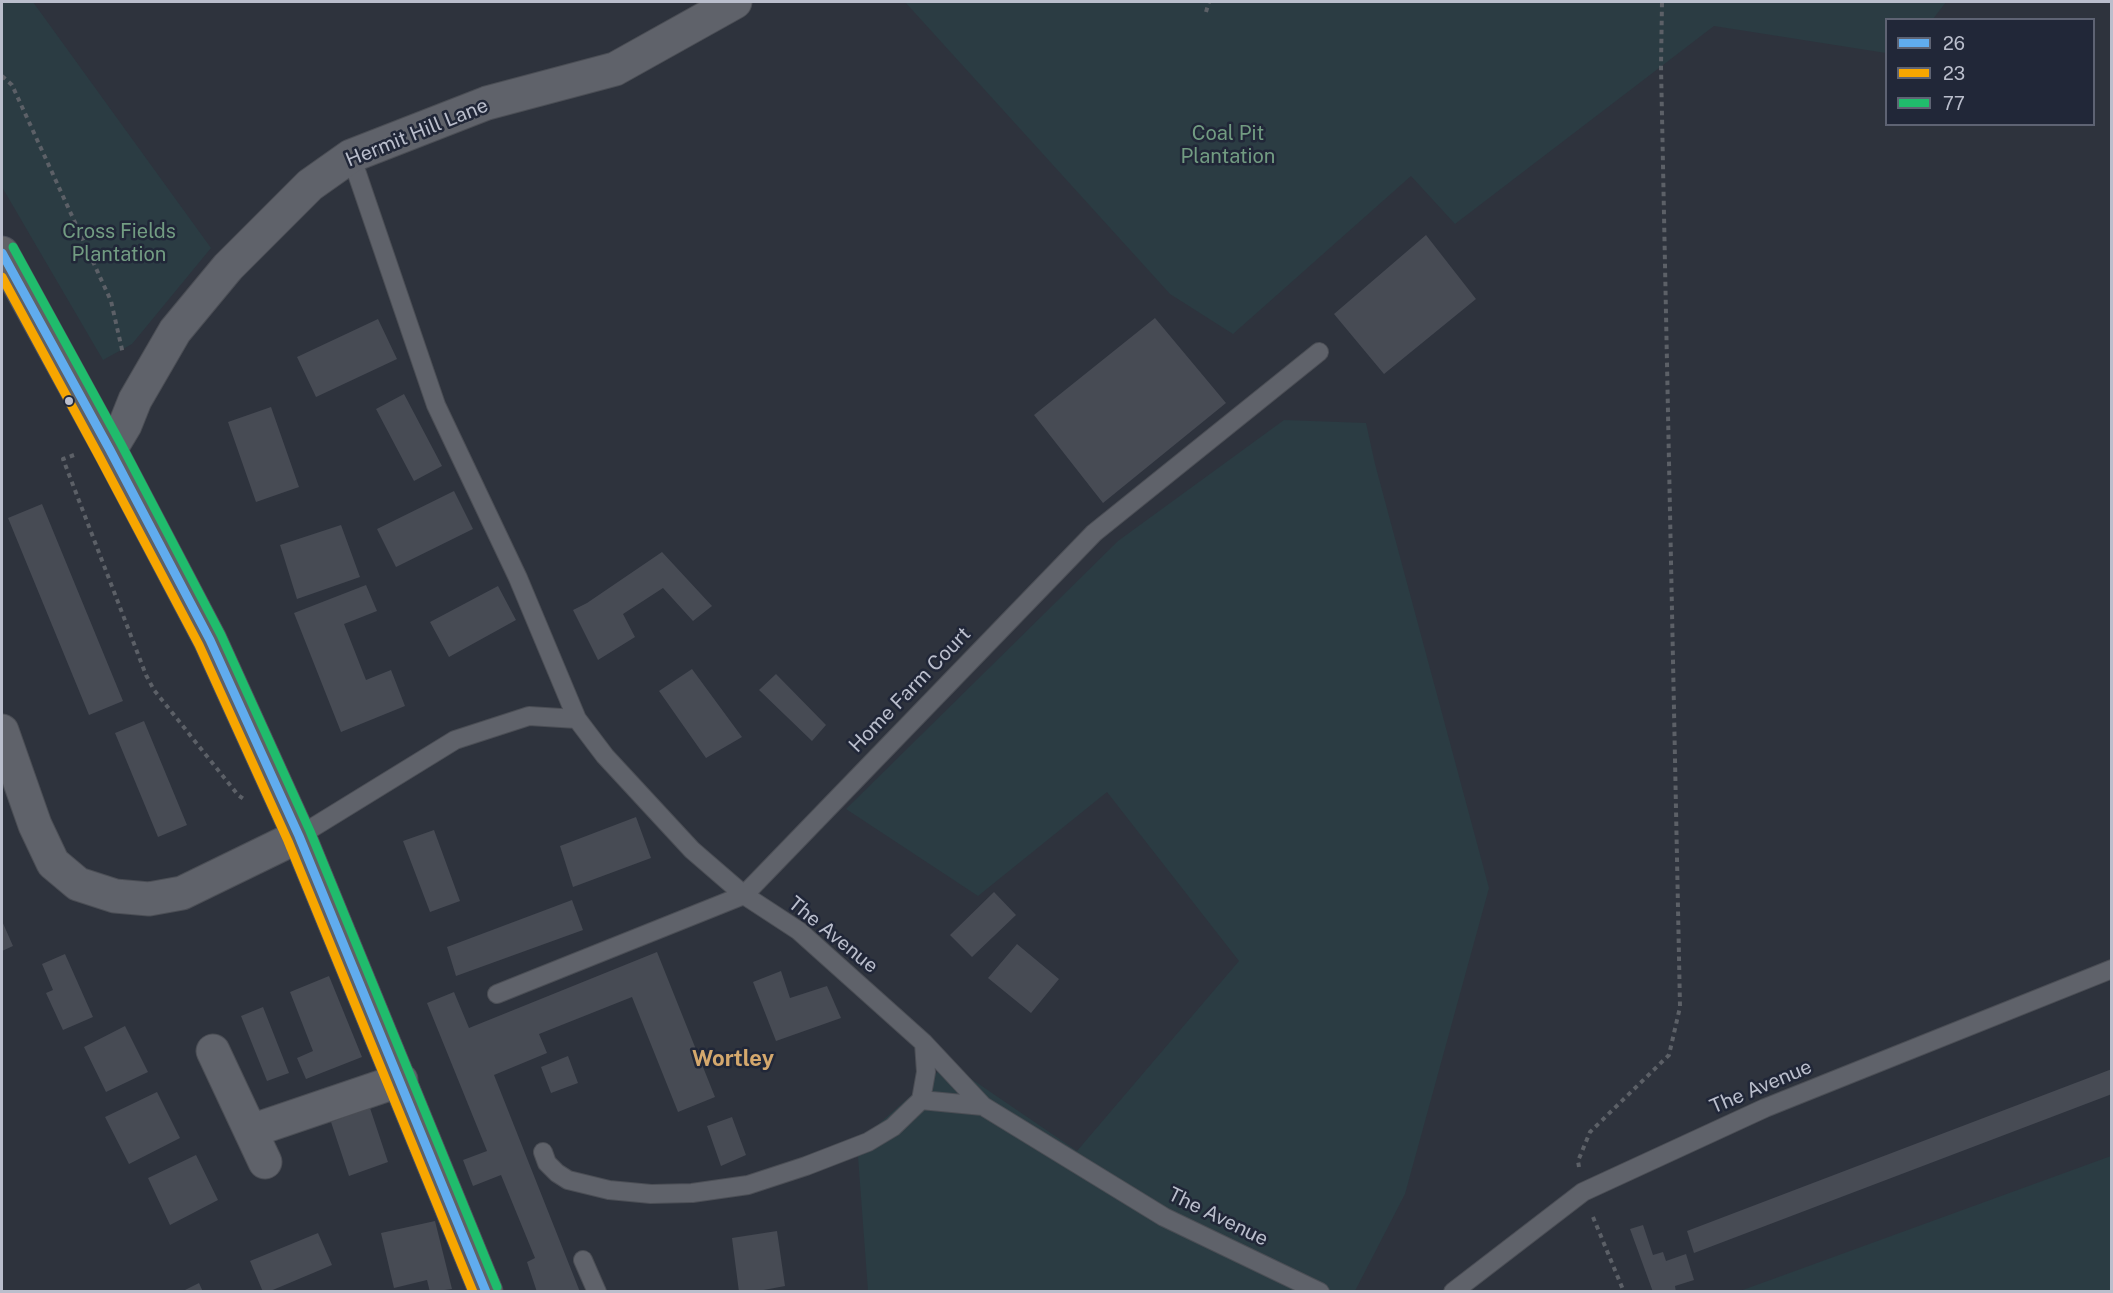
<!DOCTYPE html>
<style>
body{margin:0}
#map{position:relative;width:2113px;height:1293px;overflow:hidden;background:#2e333d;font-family:"Public Sans",sans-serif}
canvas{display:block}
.frame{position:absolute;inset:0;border:3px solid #babecc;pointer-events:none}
.legend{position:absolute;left:1885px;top:18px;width:210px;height:108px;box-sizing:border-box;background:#212738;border:2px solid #5e6373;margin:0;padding:8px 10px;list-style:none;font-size:18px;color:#babecc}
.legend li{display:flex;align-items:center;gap:12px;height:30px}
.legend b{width:30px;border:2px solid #5e6373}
</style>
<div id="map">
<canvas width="2113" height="1293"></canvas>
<div class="frame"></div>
<ul class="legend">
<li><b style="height:8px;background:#60acee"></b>26</li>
<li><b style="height:8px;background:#f7a600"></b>23</li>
<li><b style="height:8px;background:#20bc6c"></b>77</li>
</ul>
</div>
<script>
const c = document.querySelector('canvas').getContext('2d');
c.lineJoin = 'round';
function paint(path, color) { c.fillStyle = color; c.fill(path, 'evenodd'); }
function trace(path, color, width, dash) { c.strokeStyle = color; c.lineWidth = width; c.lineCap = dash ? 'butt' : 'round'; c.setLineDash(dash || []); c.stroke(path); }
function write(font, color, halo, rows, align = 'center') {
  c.font = font + ' "Public Sans",sans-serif'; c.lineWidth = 5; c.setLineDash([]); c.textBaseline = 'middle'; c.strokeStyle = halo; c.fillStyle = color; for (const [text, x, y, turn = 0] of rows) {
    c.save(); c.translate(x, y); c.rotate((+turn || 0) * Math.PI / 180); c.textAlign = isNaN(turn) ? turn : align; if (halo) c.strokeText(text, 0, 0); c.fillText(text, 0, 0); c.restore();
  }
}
const green = new Path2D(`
 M2 2H33L211 248 132 344 103 360 2 187Z
 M905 2H1946L1933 19 1886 20V53L1714 26 1455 224 1411 176 1233 334 1170 294Z
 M1284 420 1366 423 1375 464 1489 888 1405 1194 1355 1291H868L857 1143 948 1063 1077 1151 1239 961 1107 792 978 896 846 809 1118 541Z
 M2111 1156V1291H1740Z`);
const building = new Path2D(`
 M1426 235 1476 299 1384 374 1334 314Z
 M1155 318 1226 403 1103 503 1034 415Z
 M378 319 397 359 316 397 297 357Z
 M404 394 442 466 414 481 376 409Z
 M271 407 299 487 256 502 228 422Z
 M454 491 473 529 396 567 377 529Z
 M42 504 123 701 89 715 8 518Z
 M341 525 360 577 297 599 280 545Z
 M662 552 712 606 693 621 663 588 623 614 635 637 598 660 573 610 587 603Z
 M366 585 377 611 344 624 366 680 391 670 405 706 341 732 294 613Z
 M498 586 516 620 449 657 430 622Z
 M692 669 742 737 706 758 659 691Z
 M776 674 826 725 812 741 759 690Z
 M144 721 187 825 158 837 115 733Z
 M636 817 651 858 573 887 560 846Z
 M434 830 460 901 430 912 403 841Z
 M994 892 1016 915 972 957 950 935Z
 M572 900 583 930 456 976 447 947Z
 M2 921 13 946 2 951Z
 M1017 944 1059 979 1031 1013 988 978Z
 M657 952 715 1097 678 1112 632 997 539 1034 547 1053 494 1075 580 1292H537L527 1262 535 1258 501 1175 473 1186 463 1160 487 1151 427 1003 454 992 469 1028Z
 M65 954 93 1017 63 1030 46 993 53 990 42 964Z
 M781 971 790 998 827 986 841 1018 776 1041 753 982Z
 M329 976 362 1057 306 1079 297 1058 313 1051 290 992Z
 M263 1007 289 1073 267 1081 241 1016Z
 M125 1026 148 1072 106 1092 84 1047Z
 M568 1056 578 1083 551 1093 541 1067Z
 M2112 1069V1094L1694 1253 1687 1231Z
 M157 1092 180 1138 129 1164 105 1117Z
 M370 1108 388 1162 349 1176 331 1122Z
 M732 1117 746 1155 721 1166 707 1126Z
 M196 1155 218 1200 170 1225 148 1178Z
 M435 1221 452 1289 430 1292 427 1280 394 1288 381 1233Z
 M1643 1225 1653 1255 1663 1252 1666 1261 1686 1254 1694 1280 1675 1286 1676 1292H1653L1630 1229Z
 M777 1231 785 1286 753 1292H739L732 1238Z
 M318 1233 332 1265 268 1292H263L250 1261Z
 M199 1283 203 1292H181Z`);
const path = new Path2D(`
 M1206 12 1209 2
 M2 76 12 85 111 301 123 354
 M74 455 63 459 146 675 154 690 238 795 245 800
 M1579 1167 1578 1161 1590 1132 1669 1055 1680 1007 1661 66 1662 2
 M1593 1217 1624 1292`);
const lane = new Path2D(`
 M351 156 436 405 518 578 577 719
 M299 836 455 740 529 716 577 719 605 756 692 850 744 895 799 931 924 1043 983 1106 1164 1217 1320 1292
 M497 994 744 895 1094 533 1319 352
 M921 1100 983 1106
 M543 1152 547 1163 557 1173 568 1180 609 1190 651 1194 692 1193 748 1185 806 1166 868 1142 893 1127 921 1100 926 1072 924 1043
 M583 1260 597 1292
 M1453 1292 1583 1192 1765 1108 2112 969`);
const street = new Path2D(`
 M110 450 125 425 135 400 175 331 228 267 310 185 351 156 487 103 615 69 735 2
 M2 731 35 825 53 863 78 884 115 896 149 899 182 893 299 836
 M213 1051 265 1162
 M251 1131 401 1080`);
const highway = new Path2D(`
 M2 253 110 450 210 640 299 836 486 1292`);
const bus1 = new Path2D(`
 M2 253 110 450 210 640 299 836 486 1292`);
const bus2 = new Path2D(`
 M2 277 99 456 199 645 288 841 473 1292`);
const bus3 = new Path2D(`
 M13 247 121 444 221 635 310 831 497 1287`);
const markers = [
 [69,401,5,"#babecc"]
];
const streetNames = [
 ["Hermit Hill Lane",417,133,-22],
 ["Home Farm Court",910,690,-46],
 ["The Avenue",833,935,39],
 ["The Avenue",1761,1087,-23],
 ["The Avenue",1218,1217,26]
];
const parkNames = [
 ["Coal Pit",1228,134],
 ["Plantation",1228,157],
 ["Cross Fields",119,232],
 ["Plantation",119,255]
];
const quarterNames = [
 ["Wortley",733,1059]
];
paint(green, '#2b3c43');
paint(building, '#474b54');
trace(lane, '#4b4e55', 20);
trace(street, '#4b4e55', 35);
trace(highway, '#4b4f59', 35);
trace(path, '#5c6067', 4, [4.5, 4.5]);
trace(lane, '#5f626a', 18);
trace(street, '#5f626a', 33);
trace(highway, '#5f6064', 33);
trace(bus1, '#60acee', 9);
trace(bus2, '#f7a600', 9);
trace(bus3, '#20bc6c', 9);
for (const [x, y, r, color] of markers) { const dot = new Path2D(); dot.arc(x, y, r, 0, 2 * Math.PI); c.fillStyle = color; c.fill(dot); trace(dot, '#212738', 2); }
write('20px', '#babecc', '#212738', streetNames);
write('20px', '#729c82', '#212738', parkNames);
write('bold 22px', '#d4a86d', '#212738', quarterNames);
</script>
